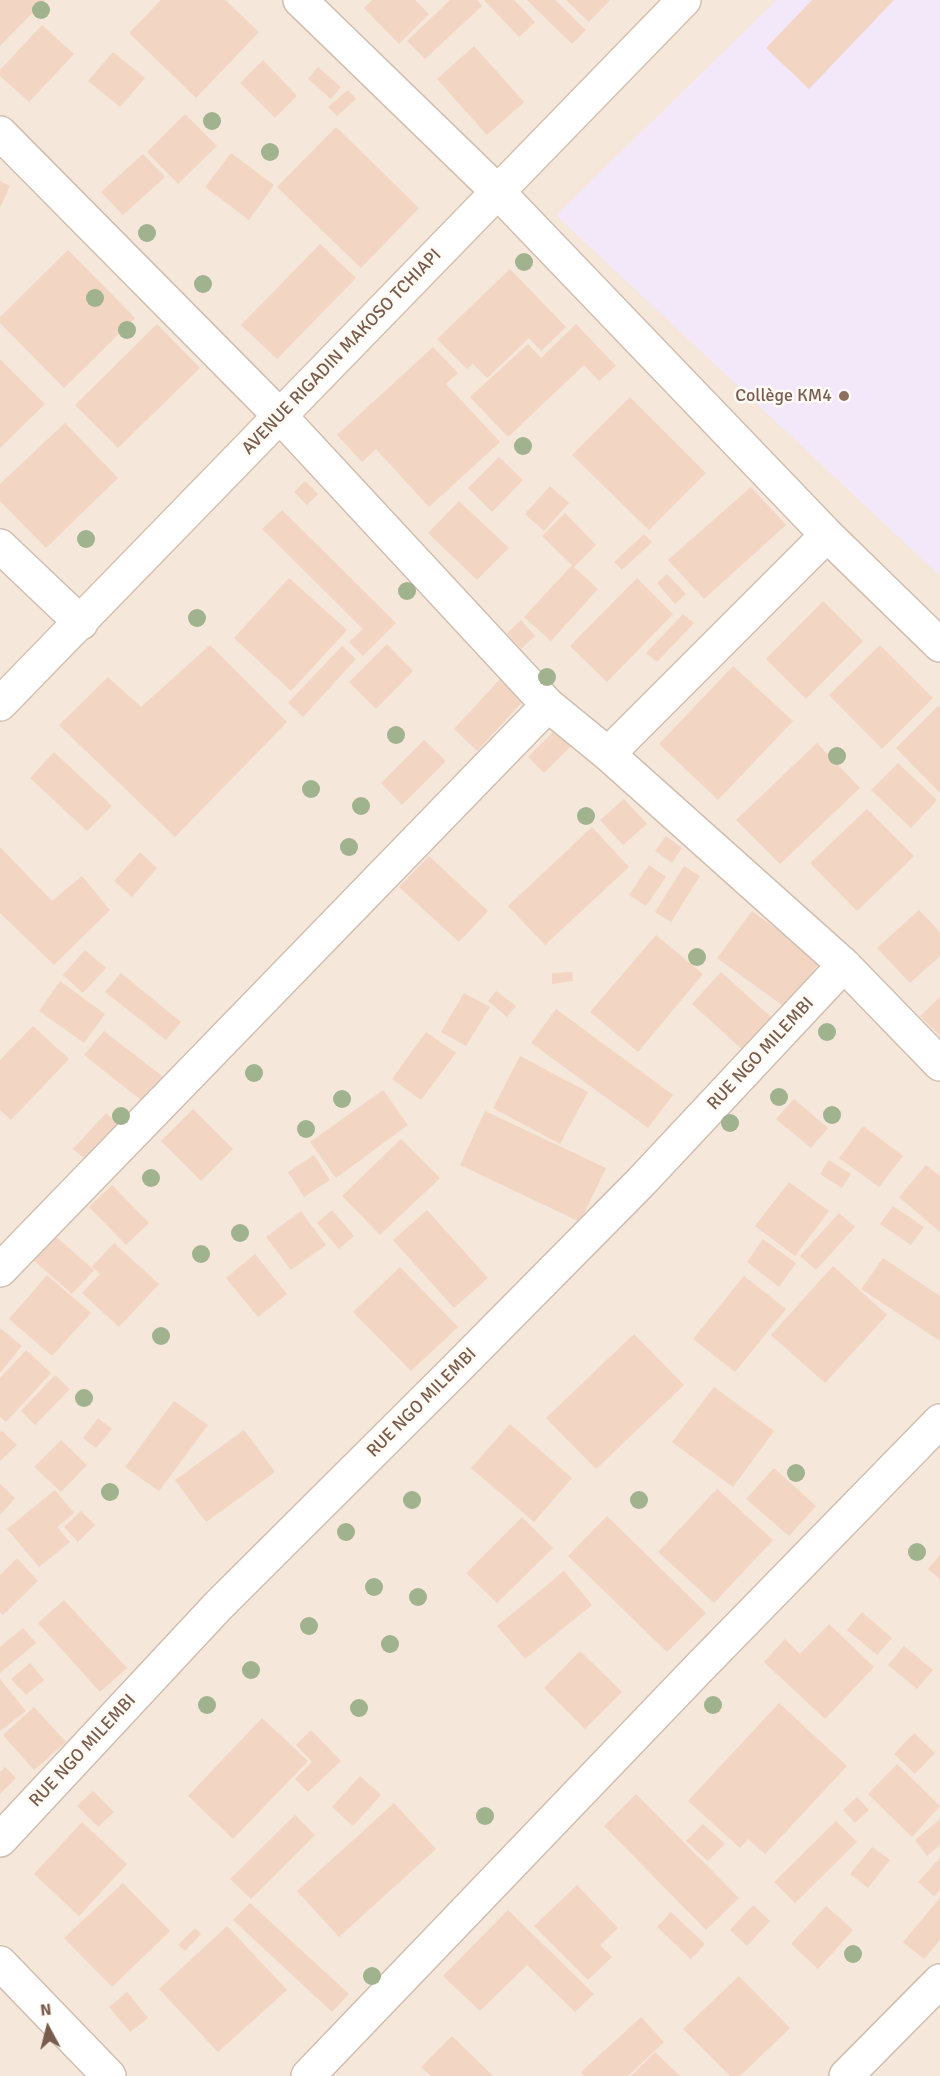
<!DOCTYPE html>
<meta charset="utf-8">
<style>
body{margin:0}
#map{position:relative;width:940px;height:2076px;overflow:hidden;background:#fdf6ec;font-family:Signika,sans-serif}
canvas{display:block}
.north{position:absolute;left:18px;top:1998px;width:60px;height:60px;-webkit-text-stroke:4px #fffaf3;paint-order:stroke;rotate:353deg;font-size:16px;font-weight:700;line-height:24px;text-align:center;color:#7a5c4d}
.north::after{content:'';display:block;margin:auto;width:21px;height:27px;background:#7a5c4d;clip-path:polygon(50% 0,100% 100%,50% 72%,0 100%)}
</style>
<div id="map">
<canvas width="940" height="2076"></canvas>
<div class="north">N</div>
</div>
<script>
const c = document.querySelector('canvas').getContext('2d');
c.lineJoin = 'round';
function paint(path, color) { c.fillStyle = color; c.fill(path, 'evenodd'); }
function trace(path, color, width, dash) { c.strokeStyle = color; c.lineWidth = width; c.lineCap = dash ? 'butt' : 'round'; c.setLineDash(dash || []); c.stroke(path); }
function write(font, color, halo, rows, align = 'center') {
  c.font = font + ' Signika,sans-serif'; c.lineWidth = 5; c.setLineDash([]); c.textBaseline = 'middle'; c.strokeStyle = halo; c.fillStyle = color; for (const [text, x, y, turn = 0] of rows) {
    c.save(); c.translate(x, y); c.rotate((+turn || 0) * Math.PI / 180); c.textAlign = isNaN(turn) ? turn : align; if (halo) c.strokeText(text, 0, 0); c.fillText(text, 0, 0); c.restore();
  }
}
const residential = new Path2D(`
 M0 0H940V2076H0Z`);
const education = new Path2D(`
 M777 0H940V576L556 215Z`);
const building = new Path2D(`
 M0 0H45L0 46Z
 M161 0H225L259 32 196 98 129 33Z
 M372 0H415L429 14 399 44 364 8Z
 M450 0H477L482 6 425 59 407 41Z
 M484 0H514L535 22 519 37Z
 M527 0H555L586 30 572 44Z
 M566 0H610L589 22Z
 M812 0H894L809 89 766 48Z
 M42 25 74 54 29 102 0 76V70Z
 M474 46 524 102 487 135 437 79Z
 M113 52 145 78 120 107 88 81Z
 M263 60 297 96 275 118 240 83Z
 M318 67 341 87 331 99 308 79Z
 M348 90 356 99 337 116 328 107Z
 M185 114 217 146 178 184 147 152Z
 M336 127 419 208 361 268 277 187Z
 M231 153 274 185 249 220 205 187Z
 M143 154 165 177 123 215 101 192Z
 M0 181 10 186 0 208Z
 M320 244 356 278 277 359 241 325Z
 M68 250 135 318 64 388 0 323V317Z
 M510 269 566 327 541 351 529 338 487 378 473 364 467 369 437 339Z
 M157 324 200 368 118 448 75 405Z
 M576 324 616 366 599 381 584 365 508 437 470 397 528 344 541 358Z
 M433 347 458 373 446 384 500 442 429 507 376 449 362 462 337 435Z
 M0 359 45 404 0 448Z
 M630 397 706 473 649 530 572 455Z
 M65 423 118 478 46 548 0 501V484Z
 M499 457 523 480 492 512 468 488Z
 M305 481 318 494 307 505 294 492Z
 M550 486 569 503 544 531 525 514Z
 M751 487 786 525 704 599 668 560Z
 M459 501 509 548 477 580 428 533Z
 M282 510 396 623 363 656 349 642 363 629 262 529Z
 M565 513 596 545 574 567 598 589 551 641 524 617 572 565 542 536Z
 M644 534 652 542 622 570 614 562Z
 M667 574 686 594 675 604 657 583Z
 M289 578 347 630 291 691 234 638Z
 M637 578 673 614 607 682 570 646Z
 M823 601 863 641 806 699 766 659Z
 M683 614 694 623 657 662 646 653Z
 M521 620 535 636 521 649 507 633Z
 M387 644 413 671 376 709 349 682Z
 M210 645 287 722 175 837 59 725 108 677 141 707Z
 M880 645 933 698 882 749 829 695Z
 M342 646 356 659 303 717 288 703Z
 M733 666 793 721 718 800 659 744Z
 M501 678 525 699 477 751 454 729Z
 M938 706 940 708V793L896 748Z
 M558 727 574 743 544 773 528 757Z
 M424 740 446 761 402 805 381 783Z
 M817 743 860 788 780 864 736 820Z
 M54 752 112 806 87 831 30 778Z
 M898 763 937 800 911 828 871 790Z
 M624 799 647 824 623 845 600 820Z
 M867 809 914 856 857 911 810 863Z
 M592 827 629 867 545 945 508 906Z
 M666 836 682 848 672 863 655 851Z
 M0 847 52 901 82 876 110 910 54 965 0 913Z
 M140 852 157 868 132 897 114 881Z
 M429 856 488 911 459 942 399 887Z
 M649 865 666 877 646 906 629 895Z
 M684 866 700 876 671 922 655 912Z
 M919 910 940 932V956L910 983 877 948Z
 M752 911 821 961 786 1008 717 958Z
 M656 935 703 974 638 1052 590 1012Z
 M85 950 106 968 83 993 63 975Z
 M572 972 573 981 552 984V973Z
 M721 972 772 1018 743 1050 692 1004Z
 M121 973 181 1022 166 1040 105 992Z
 M60 981 105 1014 84 1043 39 1011Z
 M496 991 516 1006 507 1017 488 1001Z
 M464 993 490 1007 466 1046 441 1032Z
 M940 997V1036L920 1016Z
 M556 1009 673 1095 648 1128 531 1043Z
 M33 1026 69 1059 11 1120 0 1110V1060Z
 M104 1031 166 1079 146 1104 84 1055Z
 M426 1032 456 1053 421 1100 392 1079Z
 M520 1056 588 1092 560 1144 493 1108Z
 M383 1090 408 1125 336 1178 310 1142Z
 M794 1099 828 1128 811 1148 776 1119Z
 M193 1109 233 1149 201 1181 161 1141Z
 M485 1111 606 1168 580 1222 460 1165Z
 M106 1113 125 1129 93 1165 73 1149Z
 M863 1126 903 1156 879 1187 839 1158Z
 M401 1139 440 1178 380 1235 342 1196Z
 M314 1155 330 1180 304 1197 288 1172Z
 M829 1160 851 1174 842 1188 820 1174Z
 M926 1165 940 1176V1232L899 1197Z
 M789 1182 829 1211 795 1256 755 1226Z
 M112 1185 149 1223 126 1245 89 1207Z
 M893 1206 924 1227 911 1245 880 1224Z
 M332 1210 354 1236 339 1249 317 1223Z
 M427 1210 488 1278 454 1308 393 1240Z
 M301 1211 326 1245 291 1270 266 1237Z
 M839 1213 855 1227 816 1270 800 1256Z
 M53 1234 94 1270 72 1294 31 1258Z
 M763 1239 796 1263 779 1287 747 1262Z
 M114 1243 159 1284 119 1327 82 1293 100 1274 92 1267Z
 M255 1254 287 1294 258 1317 226 1278Z
 M883 1258 940 1296V1341L861 1289Z
 M833 1266 887 1315 825 1383 771 1335Z
 M400 1267 458 1327 411 1371 353 1312Z
 M47 1275 91 1313 52 1356 9 1319Z
 M744 1276 786 1309 735 1372 693 1339Z
 M0 1328 22 1346 0 1373Z
 M634 1334 684 1385 596 1469 546 1418Z
 M26 1350 51 1373 6 1422 0 1417V1378Z
 M55 1375 70 1389 35 1425 21 1411Z
 M714 1387 774 1431 733 1487 672 1442Z
 M174 1401 208 1425 159 1491 125 1467Z
 M98 1418 112 1429 96 1448 83 1438Z
 M510 1424 572 1478 534 1522 471 1468Z
 M244 1430 275 1472 206 1522 175 1480Z
 M2 1431 17 1445 0 1461V1433Z
 M61 1440 87 1465 61 1492 34 1467Z
 M774 1468 816 1506 789 1536 746 1499Z
 M0 1484 15 1498 0 1515Z
 M717 1489 773 1540 714 1603 658 1552Z
 M55 1490 74 1513 57 1527 70 1542 39 1567 7 1529Z
 M81 1511 95 1525 78 1542 64 1527Z
 M607 1516 706 1613 667 1652 568 1556Z
 M522 1517 553 1548 497 1603 466 1573Z
 M940 1555V1579L928 1569Z
 M17 1558 38 1581 3 1615 0 1612V1575Z
 M564 1571 592 1605 525 1659 497 1626Z
 M64 1600 127 1668 100 1692 38 1623Z
 M862 1612 892 1638 877 1655 847 1630Z
 M829 1624 874 1667 825 1719 764 1662 785 1639 800 1654Z
 M23 1628 36 1643 0 1673V1647Z
 M904 1646 933 1670 917 1689 888 1665Z
 M580 1651 622 1692 585 1729 544 1688Z
 M30 1663 44 1680 26 1695 11 1679Z
 M0 1679 26 1711 0 1731Z
 M779 1703 847 1766 765 1854 748 1839 740 1848 688 1801Z
 M34 1707 66 1742 34 1770 3 1735Z
 M262 1718 308 1761 233 1839 188 1796Z
 M311 1730 341 1761 308 1792 295 1779 312 1762 296 1745Z
 M914 1733 935 1753 915 1774 894 1754Z
 M897 1764 940 1806 912 1837 868 1794Z
 M5 1767 16 1778 0 1794V1772Z
 M360 1776 381 1795 353 1826 332 1807Z
 M93 1791 114 1812 98 1827 77 1806Z
 M636 1794 739 1898 706 1930 604 1826Z
 M857 1797 869 1810 855 1823 843 1810Z
 M394 1803 436 1849 339 1937 297 1891Z
 M295 1815 315 1835 251 1899 230 1879Z
 M940 1819V1845L927 1856 915 1840Z
 M836 1821 857 1842 795 1903 774 1882Z
 M82 1822 127 1864 79 1916 34 1874Z
 M703 1824 725 1844 708 1861 686 1841Z
 M872 1847 890 1860 868 1888 850 1874Z
 M940 1858V1890L934 1896 918 1882Z
 M123 1883 170 1931 112 1987 64 1938Z
 M577 1885 618 1928 600 1945 612 1957 588 1980 534 1926Z
 M940 1898V1940L924 1959 903 1942Z
 M250 1903 349 1994 332 2012 233 1920Z
 M753 1905 770 1921 747 1946 730 1930Z
 M826 1906 853 1930 818 1969 791 1944Z
 M508 1910 594 1994 575 2012 527 1965 480 2011 443 1976Z
 M671 1912 705 1944 691 1959 657 1927Z
 M227 1926 287 1990 218 2052 159 1989Z
 M195 1928 201 1934 185 1951 178 1945Z
 M739 1976 790 2028 740 2076H730L683 2029Z
 M127 1992 148 2018 130 2032 109 2007Z
 M641 2017 664 2042 628 2076H584L581 2072Z
 M452 2036 493 2076H431L421 2067Z
 M655 2052 680 2076H631Z`);
const street = new Path2D(`
 M300 0 498 192 827 535 940 645
 M0 133 280 416 548 705 608 754 844 965 940 1064
 M0 546 81 623
 M608 754 827 535
 M0 1270 548 705
 M0 1840 218 1606 455 1370 641 1182 844 965
 M0 1963 109 2076
 M308 2076 698 1669 940 1421
 M846 2076 940 1981`);
const secondary = new Path2D(`
 M0 704 684 0`);
const trees = [
 [41,10],
 [212,121],
 [270,152],
 [147,233],
 [524,262],
 [203,284],
 [95,298],
 [127,330],
 [523,446],
 [86,539],
 [407,591],
 [197,618],
 [547,677],
 [396,735],
 [837,756],
 [311,789],
 [361,806],
 [586,816],
 [349,847],
 [697,957],
 [827,1032],
 [254,1073],
 [779,1097],
 [342,1099],
 [832,1115],
 [121,1116],
 [730,1123],
 [306,1129],
 [151,1178],
 [240,1233],
 [201,1254],
 [161,1336],
 [84,1398],
 [796,1473],
 [110,1492],
 [412,1500],
 [639,1500],
 [346,1532],
 [917,1552],
 [374,1587],
 [418,1597],
 [309,1626],
 [390,1644],
 [251,1670],
 [207,1705],
 [713,1705],
 [359,1708],
 [485,1816],
 [853,1954],
 [372,1976]
];
const markers = [
 [844,396,6,"#8d6e63"]
];
const streetNames = [
 ["AVENUE RIGADIN MAKOSO TCHIAPI",342,352,-46],
 ["RUE NGO MILEMBI",761,1054,-47],
 ["RUE NGO MILEMBI",422,1403,-45],
 ["RUE NGO MILEMBI",83,1751,-47]
];
const educationNames = [
 ["Collège KM4",832,396]
];
paint(residential, '#f5e8da');
paint(education, '#f3e8fa');
paint(building, '#f3d5c3');
trace(street, '#d1beb0', 36);
trace(secondary, '#d6c0b0', 36);
trace(street, '#fff', 33);
trace(secondary, '#fff', 33);
c.fillStyle = '#a0b28e';
for (const [x, y] of trees) { c.beginPath(); c.arc(x, y, 9, 0, 2 * Math.PI); c.fill(); }
for (const [x, y, r, color] of markers) { const dot = new Path2D(); dot.arc(x, y, r, 0, 2 * Math.PI); c.fillStyle = color; c.fill(dot); trace(dot, '#fffaf3', 2); }
write('18px', '#7a5c4d', '#fffaf3', streetNames);
write('18px', '#785e54', '#fffaf3', educationNames, 'right');
</script>
